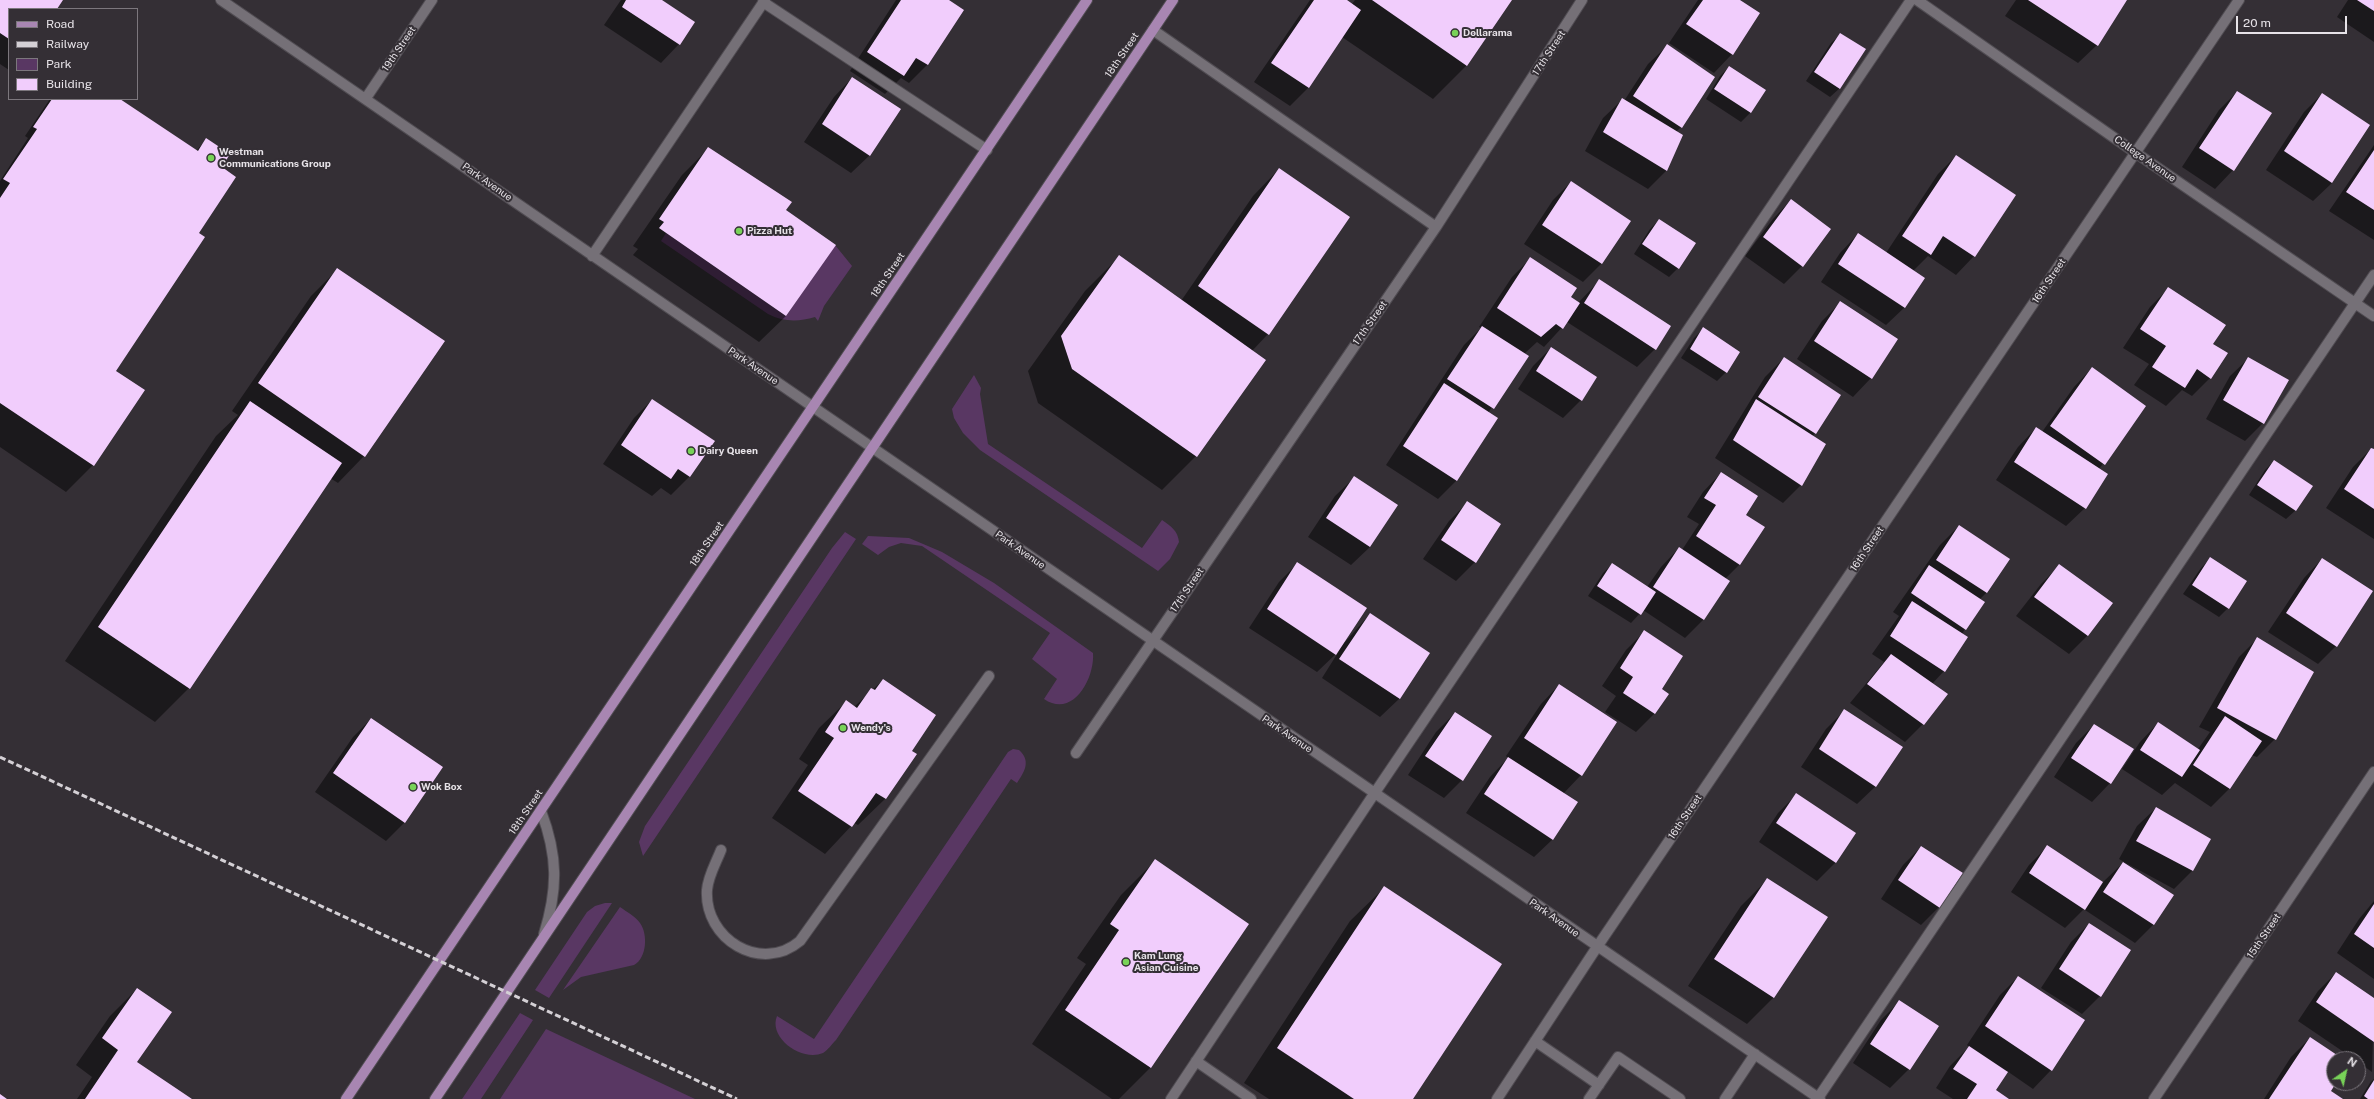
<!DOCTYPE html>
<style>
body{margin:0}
#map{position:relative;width:2374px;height:1099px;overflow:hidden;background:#342f35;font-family:"Public Sans",sans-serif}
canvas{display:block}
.legend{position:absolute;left:8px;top:8px;width:130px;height:92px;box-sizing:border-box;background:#342f35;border:1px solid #7c777d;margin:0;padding:5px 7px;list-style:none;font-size:12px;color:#e7e3e8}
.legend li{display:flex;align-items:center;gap:8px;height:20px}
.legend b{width:20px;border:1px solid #7c777d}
.north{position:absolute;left:2326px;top:1051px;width:40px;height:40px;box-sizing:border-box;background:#342f35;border:1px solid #7c777d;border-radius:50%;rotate:34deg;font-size:11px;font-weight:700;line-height:16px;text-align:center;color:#e7e3e8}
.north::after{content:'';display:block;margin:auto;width:14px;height:18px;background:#78d258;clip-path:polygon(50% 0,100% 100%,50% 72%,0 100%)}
.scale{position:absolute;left:2236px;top:16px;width:111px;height:18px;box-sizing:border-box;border:2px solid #e7e3e8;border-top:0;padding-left:5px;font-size:12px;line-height:14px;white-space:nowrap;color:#e7e3e8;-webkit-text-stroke:3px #342f35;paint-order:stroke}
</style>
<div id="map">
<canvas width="2374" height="1099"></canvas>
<ul class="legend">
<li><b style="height:5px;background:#a886b2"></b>Road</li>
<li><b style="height:5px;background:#d4d0d5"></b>Railway</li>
<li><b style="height:11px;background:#593763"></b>Park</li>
<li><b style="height:11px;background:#f1cdfc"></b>Building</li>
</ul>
<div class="north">N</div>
<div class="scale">20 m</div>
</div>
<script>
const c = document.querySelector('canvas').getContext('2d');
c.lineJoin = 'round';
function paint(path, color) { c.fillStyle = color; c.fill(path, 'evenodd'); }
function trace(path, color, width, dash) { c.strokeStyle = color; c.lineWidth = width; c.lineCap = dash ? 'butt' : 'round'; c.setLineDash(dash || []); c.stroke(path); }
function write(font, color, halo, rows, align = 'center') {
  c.font = font + ' "Public Sans",sans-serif'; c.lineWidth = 4; c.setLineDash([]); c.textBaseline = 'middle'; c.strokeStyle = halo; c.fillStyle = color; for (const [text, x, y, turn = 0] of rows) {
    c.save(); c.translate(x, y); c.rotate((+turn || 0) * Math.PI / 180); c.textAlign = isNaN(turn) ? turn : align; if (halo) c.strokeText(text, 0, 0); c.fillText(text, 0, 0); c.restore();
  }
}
const green = new Path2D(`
 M666 233 786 316 835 245 852 266 824 306 818 321 815 317C798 322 784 322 768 314L661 241Z
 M974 375 981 388 980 394 988 444 1142 548 1162 520C1171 526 1178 531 1179 542L1170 559 1158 571 980 450 963 433 954 418 952 409Z
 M845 532 856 539 643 856 639 842 645 826 832 548Z
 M868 536 909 538 942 552 994 583 1093 653C1095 678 1073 719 1044 699L1057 679 1032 659 1050 633 922 546 901 543 889 547 878 555 862 544Z
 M1013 749 1019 750C1031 761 1025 771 1017 783L1011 779 836 1040C832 1044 828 1050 823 1053 802 1062 768 1038 777 1016L814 1039 1008 752Z
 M605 903H612L549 998 535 990 587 912 595 906Z
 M620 907C627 912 635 916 640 923 648 934 647 958 634 965L581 977 563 990Z
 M520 1013 533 1020 481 1099H462Z
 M546 1029 695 1099H500Z`);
const shadow = new Path2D(`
 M0 0H62L56 9H9V70L0 64Z
 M621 0H660L679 44 661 63 604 25Z
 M896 0H948L927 65 909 83 901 78 885 94 850 71Z
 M1310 0H1345L1352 4 1355 0H1511L1467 65 1433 99 1342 37 1308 88 1290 106 1254 82Z
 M1698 0H1738L1732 54 1714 73 1669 43Z
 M2016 0H2126L2097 45 2078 63 2005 16Z
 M2348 0H2374V42L2337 17Z
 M1841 34 1840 88 1830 97 1806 81 1831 43Z
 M1667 46 1681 127 1676 132 1682 136 1666 171 1648 189 1585 151 1603 118 1622 100 1624 101 1648 64Z
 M1729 67 1765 90 1750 113 1741 122 1706 99 1720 76Z
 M852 78 870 155 851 173 804 142 834 97Z
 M2237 92 2270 114 2233 170 2215 189 2182 167 2219 110Z
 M2322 94 2332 183 2313 201 2266 170 2304 112Z
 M50 99H119L196 151 206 140 220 167 198 232 112 376 143 391 93 465 66 492 0 447V181L28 138 25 136Z
 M2374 145V240L2329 211Z
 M709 148 785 211 786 316 759 342 633 255 638 249 633 246 682 175Z
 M1956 156 1974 256 1956 275 1928 256 1913 271 1905 307 1886 325 1821 282 1840 253 1858 234 1886 253 1938 174Z
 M1279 169 1349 217 1268 334 1252 351 1196 456 1162 490 1038 403 1028 371 1085 291 1119 257 1181 301 1253 196Z
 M1571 182 1630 221 1601 264 1583 282 1524 244 1553 200Z
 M1791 200 1802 266 1784 284 1745 256 1773 219Z
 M1659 220 1678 268 1669 277 1634 254 1650 229Z
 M1531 258 1570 297 1578 303 1599 281 1655 349 1637 367 1567 322 1544 347 1537 342 1524 354 1527 356 1488 413 1496 418 1456 481 1438 499 1386 465 1464 345 1481 328 1479 327 1512 277Z
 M338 269 364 456 338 483 330 478 189 688 155 722 65 661 216 436 238 415 232 411 311 296Z
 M2168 289 2212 344 2210 378 2192 396 2182 390 2166 406 2134 385 2149 364 2123 348 2150 307Z
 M1840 303 1871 378 1853 397 1797 359 1822 321Z
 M1703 329 1739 352 1726 372 1717 381 1681 358 1694 338Z
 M1551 348 1581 400 1563 418 1518 389 1533 366Z
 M1784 358 1840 396 1812 437 1801 485 1783 503 1715 458 1765 377Z
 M2249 358 2263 423 2245 441 2206 419 2230 376Z
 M2092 368 2145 406 2099 469 2085 508 2066 526 1996 480 2018 447 2036 428 2042 432 2074 387Z
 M652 400 690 476 671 495 661 488 652 496 603 464 634 418Z
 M2371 449 2374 451V539L2326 508 2353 467Z
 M2274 461 2296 510 2286 519 2249 495 2265 470Z
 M1721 473 1745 515 1740 564 1725 579 1729 581 1703 620 1685 638 1643 610 1631 623 1588 596 1603 573 1612 564 1647 587 1661 567 1679 548 1682 550 1699 524 1687 517 1703 492Z
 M1354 478 1370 547 1351 565 1308 537 1335 496Z
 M1467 503 1500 524 1475 562 1456 581 1423 559 1449 521Z
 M1959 526 2008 559 1986 593 1979 600 1944 671 1932 684 1923 724 1905 742 1850 703 1884 662 1872 654 1899 616 1893 612 1940 545Z
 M2210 559 2246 581 2228 608 2219 617 2183 594 2201 568Z
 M2322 559 2336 646 2318 664 2268 632 2304 578Z
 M1297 564 1344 641 1345 642 1370 614 1429 653 1399 699 1380 717 1322 678 1339 651 1317 672 1249 628 1279 582Z
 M2059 566 2087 636 2069 654 2016 616 2041 584Z
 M1644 632 1655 713 1636 732 1605 712 1616 696 1602 686 1626 650Z
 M2257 639 2275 739 2257 757 2251 755 2229 789 2211 807 2175 783 2162 795 2122 769 2140 742 2158 723 2198 749 2210 732 2199 727 2239 657Z
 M883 680 911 751 915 754 885 799 858 825 854 823 825 854 772 818 808 765 799 759 819 728 846 702 854 707Z
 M1559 685 1581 775 1563 794 1553 839 1534 857 1466 813 1490 777 1508 758 1506 756 1541 704Z
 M1845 710 1876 786 1857 804 1801 767 1826 729Z
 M1455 713 1462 780 1444 798 1408 775 1436 732Z
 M371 719 442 767 404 823 386 841 315 792 353 737Z
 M2094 725 2110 783 2092 802 2054 777 2076 743Z
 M1796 795 1836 862 1817 881 1759 842 1778 813Z
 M2156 808 2209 840 2192 871 2174 889 2124 862 2173 895 2153 925 2135 943 2085 910 2104 881 2124 862 2119 859 2137 826Z
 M1921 847 1939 907 1921 925 1881 899 1903 865Z
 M2047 847 2101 882 2084 909 2065 928 2011 892 2029 865Z
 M1155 861 1248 924 1150 1068 1119 1099H1112L1032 1044 1086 964 1077 958 1121 895Z
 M1768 879 1773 998 1747 1024 1688 986 1741 906Z
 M1384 888 1412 1099H1269L1244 1083 1350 921Z
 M2374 901V979L2337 953 2359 919Z
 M2089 924 2100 996 2082 1014 2041 988 2071 942Z
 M2336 973 2374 1000 2372 1072 2358 1062V1059H2354L2298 1021 2318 991Z
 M2018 977 2051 1070 2033 1089 2007 1071 1995 1091 2007 1099H1953L1936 1088 1950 1066 1969 1047 1967 1045 2000 995Z
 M137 989 136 1062 190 1099H77L92 1077 76 1065 110 1016Z
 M1899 1002 1937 1027 1909 1069 1890 1088 1853 1063 1881 1020Z
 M2310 1038 2341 1059H2334L2335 1083 2329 1091 2341 1099H2264L2291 1057Z
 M2374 1079V1099H2360L2370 1083Z`);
const building = new Path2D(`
 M0 0H63L57 9H9V39L0 33Z
 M626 0H662L695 22 680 45 622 7Z
 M901 0H949L964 10 928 65 916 58 904 76 867 52Z
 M1314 0H1347L1361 10 1309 88 1271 63Z
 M1372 0H1512L1467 66Z
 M1703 0H1740L1760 13 1733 55 1686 24Z
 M2028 0H2127L2098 46Z
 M2357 0H2374V11Z
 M1840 33 1866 49 1840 89 1814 72Z
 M1667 44 1715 77 1682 128 1633 96Z
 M1729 66 1766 90 1751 113 1714 89Z
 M852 77 901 109 870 156 822 124Z
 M2237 91 2272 113 2234 171 2199 148Z
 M2322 93 2370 125 2332 183 2284 151Z
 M1622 98 1683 135 1667 171 1603 132Z
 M52 99H120L198 151 206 138 230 154 222 167 236 177 199 233 205 237 116 371 145 390 94 466 0 403V198L10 183 3 179 37 129 33 127Z
 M708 147 792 202 786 210 836 245 786 316 659 228 664 222 659 219Z
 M2374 150V210L2346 192Z
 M1956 155 2016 195 1975 257 1943 236 1931 255 1902 236Z
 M1279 168 1350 217 1269 335 1198 286Z
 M1571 181 1631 221 1602 264 1542 225Z
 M1791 199 1831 229 1803 267 1763 237Z
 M1659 219 1696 243 1679 269 1642 244Z
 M1858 233 1925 278 1905 308 1838 264Z
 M1119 255 1266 360 1197 457 1072 369 1061 336Z
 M1530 257 1577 288 1571 297 1580 303 1563 329 1556 324 1541 337 1497 308Z
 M337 268 445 341 365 457 258 383Z
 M1599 279 1671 326 1656 350 1584 303Z
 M2168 287 2226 325 2213 344 2228 353 2211 379 2197 369 2185 388 2152 367 2166 346 2140 329Z
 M1840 301 1898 339 1872 379 1814 341Z
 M1482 326 1529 356 1494 409 1447 379Z
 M1703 327 1740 352 1727 373 1690 349Z
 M1551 347 1597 377 1582 401 1536 371Z
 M1784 357 1841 395 1816 434 1758 397Z
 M2248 357 2289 380 2264 424 2223 400Z
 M2092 367 2146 406 2105 465 2050 426Z
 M1444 383 1498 418 1457 481 1403 446Z
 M652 399 715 441 690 477 678 469 671 479 621 445Z
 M1756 399 1826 444 1802 486 1733 440Z
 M250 401 342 463 190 689 98 627Z
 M2036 427 2108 474 2086 509 2014 462Z
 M2371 448 2374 449V509L2344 489Z
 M2274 460 2313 486 2296 511 2257 485Z
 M1721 472 1758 496 1746 515 1765 527 1740 565 1696 536 1716 505 1704 498Z
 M1354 476 1398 505 1370 547 1326 518Z
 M1467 501 1501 524 1476 563 1441 540Z
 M1959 525 2010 559 1987 593 1936 560Z
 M1679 547 1730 581 1704 620 1653 587Z
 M2210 557 2247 581 2229 609 2192 585Z
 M2322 558 2373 591 2337 647 2286 613Z
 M1297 562 1367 608 1336 655 1267 609Z
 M1612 563 1656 592 1641 615 1597 586Z
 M2059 564 2113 603 2088 636 2034 597Z
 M1929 565 1985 602 1966 630 1911 593Z
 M1912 601 1968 637 1945 672 1890 636Z
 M1370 613 1430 653 1400 699 1339 659Z
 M1644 630 1683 656 1662 689 1669 694 1655 714 1623 693 1633 677 1620 668Z
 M2257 637 2314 672 2276 740 2217 708Z
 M1891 654 1948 694 1924 725 1867 684Z
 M883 679 936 715 912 751 917 754 886 799 876 793 852 827 798 791 834 738 825 732 846 700 857 708 871 688 875 690Z
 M1559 684 1617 722 1582 776 1524 738Z
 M1844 709 1903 747 1876 787 1819 749Z
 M1455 712 1492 736 1463 781 1425 756Z
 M2225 716 2262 741 2230 789 2193 765Z
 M371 718 443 767 405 823 333 773Z
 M2158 722 2200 750 2182 777 2140 750Z
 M2094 724 2134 749 2111 784 2071 758Z
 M1508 757 1578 802 1553 840 1484 794Z
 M1796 793 1856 833 1836 863 1776 823Z
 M2156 807 2211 839 2193 871 2136 841Z
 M2047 845 2103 882 2085 910 2029 873Z
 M1921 846 1963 873 1940 908 1898 880Z
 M1155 859 1249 924 1151 1068 1065 1010 1119 930 1110 924Z
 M2123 862 2174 895 2154 925 2103 892Z
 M1767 878 1828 917 1774 998 1714 959Z
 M1384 886 1502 964 1413 1099H1354L1277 1048Z
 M2374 904V948L2354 934Z
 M2089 923 2131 950 2101 997 2059 969Z
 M2336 972 2374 998V1042L2316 1002Z
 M2018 976 2085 1020 2052 1071 1985 1026Z
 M137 988 172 1012 137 1062 192 1099H85L118 1050 102 1038Z
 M1899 1000 1939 1026 1910 1070 1870 1044Z
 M2310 1037 2343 1059H2334V1083H2336L2331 1091 2343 1099H2269Z
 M1969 1046 2008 1072 1996 1090 2009 1099H1967L1977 1084 1953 1069Z
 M2374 1080V1099H2368L2364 1096Z
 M0 1094 7 1099H0Z`);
const minor = new Path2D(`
 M221 0 1820 1099
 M1917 0 2136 153 2374 316
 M763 2 987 150
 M1153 30 1436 227
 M366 98 432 0
 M592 256 765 0
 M1076 753 1436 227 1582 0
 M541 811C558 856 558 889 544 934
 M721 850C716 863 708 876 707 890 704 939 761 974 800 941L989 676
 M1535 1041 1599 1085
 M1196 1061 1251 1099
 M1818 1098 2374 275
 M1171 1099 1374 794 1911 0
 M1497 1099 1597 947 2239 0
 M1589 1099 1618 1057 1680 1099
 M1725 1099 1755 1054
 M2154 1099 2374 772`);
const major = new Path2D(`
 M346 1099 1087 0
 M435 1099 1173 0`);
const rail = new Path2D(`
 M0 757 737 1099`);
const markers = [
 [1455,33,4,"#78d258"],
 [211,158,4,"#78d258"],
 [739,231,4,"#78d258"],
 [691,451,4,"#78d258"],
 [843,728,4,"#78d258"],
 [413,787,4,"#78d258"],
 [1126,962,4,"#78d258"]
];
const poiNames = [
 ["Dollarama",1463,33],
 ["Westman",219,152],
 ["Communications Group",219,164],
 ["Pizza Hut",747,231],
 ["Dairy Queen",699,451],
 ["Wendy's",851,728],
 ["Wok Box",421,787],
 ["Kam Lung",1134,956],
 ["Asian Cuisine",1134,968]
];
const streetNames = [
 ["19th Street",399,49,-56],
 ["17th Street",1549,53,-57],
 ["18th Street",1122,55,-56],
 ["College Avenue",2145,159,35],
 ["Park Avenue",487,182,35],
 ["18th Street",888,275,-56],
 ["16th Street",2049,281,-56],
 ["17th Street",1370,323,-55],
 ["Park Avenue",753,366,34],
 ["18th Street",707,544,-56],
 ["16th Street",1867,549,-56],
 ["Park Avenue",1020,550,35],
 ["17th Street",1187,590,-56],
 ["Park Avenue",1287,734,34],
 ["18th Street",526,812,-56],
 ["16th Street",1685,817,-56],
 ["Park Avenue",1554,918,35],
 ["15th Street",2264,936,-56]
];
paint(green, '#593763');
paint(shadow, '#0007');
paint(building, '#f1cdfc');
trace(minor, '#504c52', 12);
trace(major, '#504c52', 12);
trace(minor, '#757077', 10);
trace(major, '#a886b2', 10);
trace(rail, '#d4d0d5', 3, [6, 3]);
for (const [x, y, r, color] of markers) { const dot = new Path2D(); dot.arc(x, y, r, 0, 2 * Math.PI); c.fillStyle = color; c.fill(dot); trace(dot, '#342f35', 1.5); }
write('bold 10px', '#e7e3e8', '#342f35', poiNames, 'left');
write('10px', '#e7e3e8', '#342f35', streetNames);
</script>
